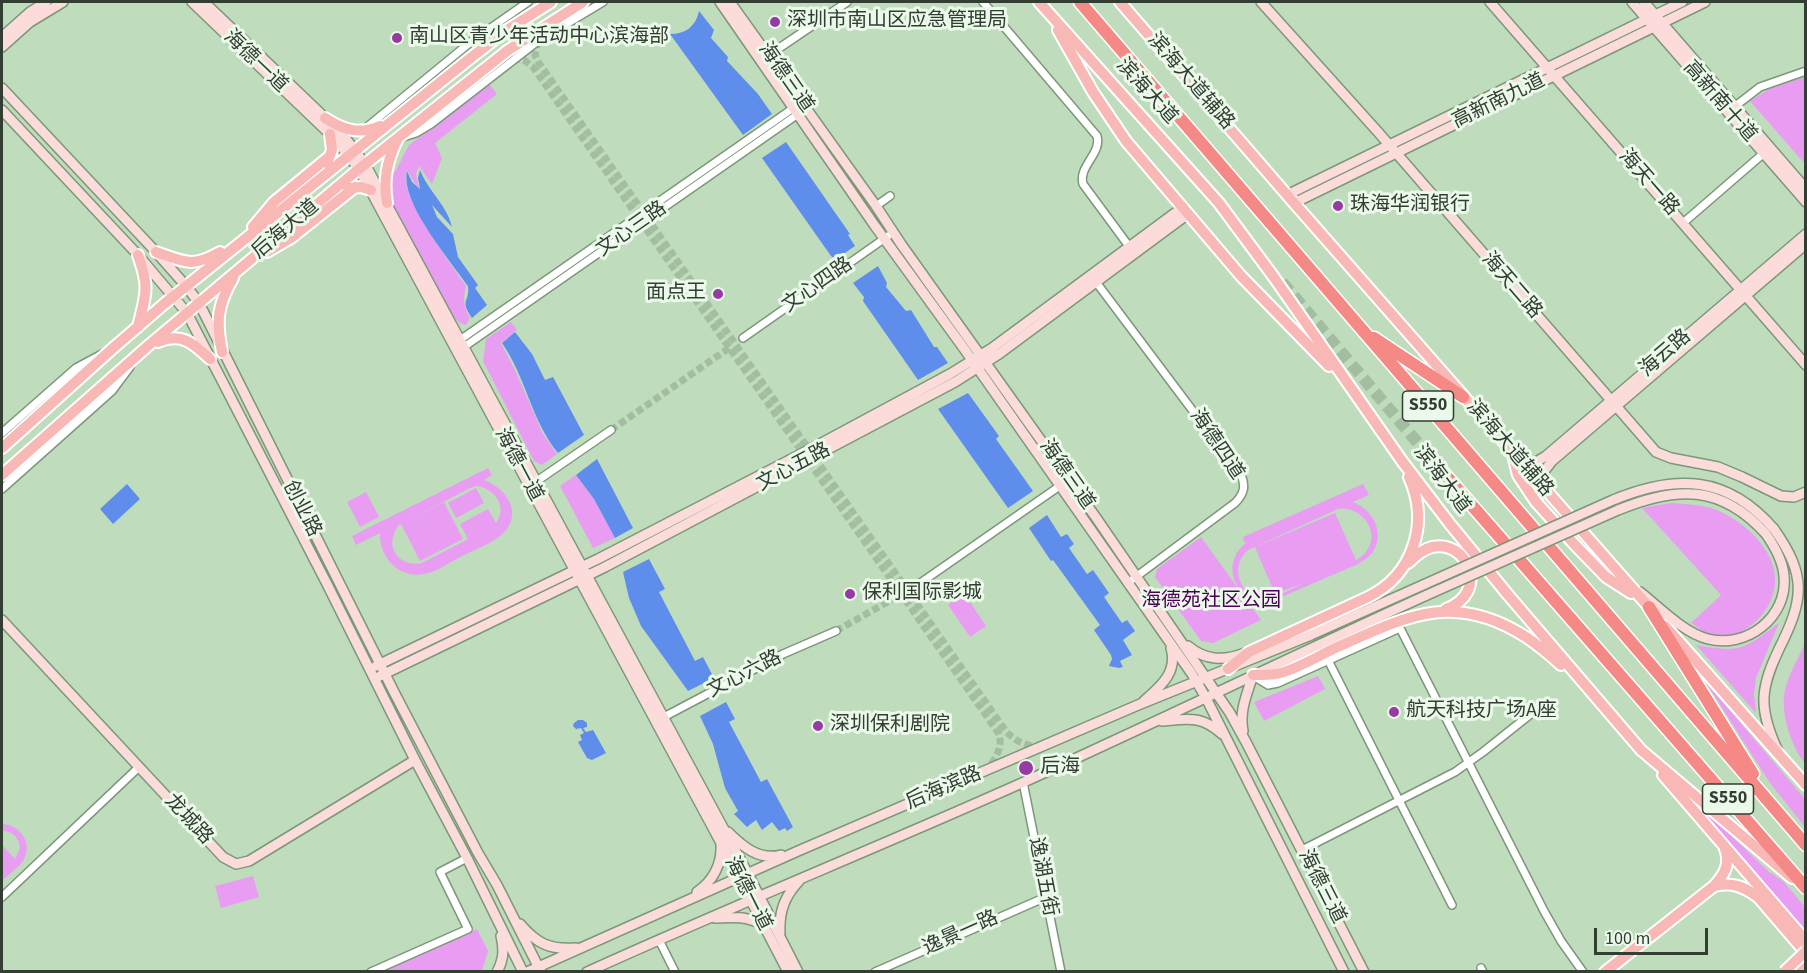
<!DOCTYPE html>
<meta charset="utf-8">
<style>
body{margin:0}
#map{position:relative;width:1807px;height:973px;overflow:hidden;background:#bfddbd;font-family:"Source Sans 3",sans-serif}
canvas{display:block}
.frame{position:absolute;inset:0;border:3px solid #333e32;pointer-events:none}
.scale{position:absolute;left:1594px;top:928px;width:114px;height:27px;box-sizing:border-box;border:3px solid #333e32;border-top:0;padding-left:8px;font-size:18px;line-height:21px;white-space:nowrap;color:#333e32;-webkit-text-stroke:4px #eaf9e9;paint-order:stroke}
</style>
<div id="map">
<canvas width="1807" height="973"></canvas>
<div class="frame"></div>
<div class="scale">100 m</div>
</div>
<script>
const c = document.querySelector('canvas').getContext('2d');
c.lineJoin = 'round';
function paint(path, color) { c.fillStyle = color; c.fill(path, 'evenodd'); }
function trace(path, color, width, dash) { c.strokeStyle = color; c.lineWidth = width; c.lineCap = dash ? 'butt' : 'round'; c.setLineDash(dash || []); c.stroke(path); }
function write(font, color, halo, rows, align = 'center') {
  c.font = font + ' "Source Sans 3","Noto Sans SC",sans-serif'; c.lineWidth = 6; c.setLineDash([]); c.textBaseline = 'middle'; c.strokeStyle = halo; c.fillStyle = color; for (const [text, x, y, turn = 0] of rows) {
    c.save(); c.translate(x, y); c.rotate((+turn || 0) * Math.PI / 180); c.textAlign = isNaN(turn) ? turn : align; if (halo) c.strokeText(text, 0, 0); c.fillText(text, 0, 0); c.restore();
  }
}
const green = new Path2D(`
 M1805 77H1806L1805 164 1750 101 1769 89Z
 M489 84 497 94 435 143 442 158 432 184 419 166 416 174 419 188 414 182 407 170C396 194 452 264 466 286 463 299 463 306 470 318L466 325 460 323 452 316 389 196 387 180 396 170 409 145Z
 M511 322 517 330 501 343 515 370 543 434 557 454 542 465 534 461 483 361 486 339Z
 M488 468 492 475 484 480C509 489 525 517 499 537 488 545 474 550 462 556 450 562 437 572 424 574 399 579 379 557 380 533L356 545 352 536ZM476 486C495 488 508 507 496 523L488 509 460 524 468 539 493 526 422 563C398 568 383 545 399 525L470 488Z
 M576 475 594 499 615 538 593 548 560 486Z
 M1363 484 1369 495 1353 502C1371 509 1384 529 1375 548 1372 555 1365 560 1358 564L1270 602C1236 604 1218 564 1247 542H1244L1243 537ZM1338 509C1370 506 1385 545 1356 560L1335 513 1255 547 1275 594 1306 582C1294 587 1279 597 1266 598 1239 598 1229 566 1248 550Z
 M476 488 484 503 456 518 448 503Z
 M366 492 379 517 360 527 347 502Z
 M444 502 463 539 420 561 401 524Z
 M1670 503C1684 504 1697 504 1711 508 1741 518 1778 549 1775 584 1772 617 1736 648 1702 631 1699 629 1695 625 1691 623L1721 595 1642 508Z
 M1201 537 1261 620 1213 643 1201 641 1155 577 1157 569Z
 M964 593 986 626 970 637 948 605Z
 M1779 623 1756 678 1754 694 1756 713 1696 645C1740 653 1743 650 1779 623Z
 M1805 643V764C1792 746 1782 720 1784 696 1786 678 1798 659 1805 643Z
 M1318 676 1325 689 1264 721 1254 702Z
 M1705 681 1805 799V827L1770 783Z
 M1688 794 1769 872 1783 881 1805 907V930Z
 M2 824C20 824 34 844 23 861 17 869 8 875 2 881V845L15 859 20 848C19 837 12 831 2 831Z
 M253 876 259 897 221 908 215 886Z
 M477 929 488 951 482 971 379 972Z`);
const water = new Path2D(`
 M699 11 714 30 711 38 728 57 727 61 758 94 772 114 743 135 670 34C686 34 696 26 699 11Z
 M786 142 850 234 848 235 855 246 836 259 831 256 762 158Z
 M420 170C428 191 447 205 452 227L432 205 437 217 453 234 458 257 478 285 475 288 487 305 472 318C459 299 470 303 468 286 450 260 400 202 407 171L412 182 420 189 418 178Z
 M878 266 887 283 886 287 906 311 911 310 934 347H937L948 363 918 380 863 301 864 297 853 283Z
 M515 332 532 354 545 380 553 377 584 435 558 453C531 420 526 377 502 343Z
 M968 393 999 436 996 439 1033 491 1008 508 938 409Z
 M597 459 633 528 615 538 594 499 576 475Z
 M127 484 140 499 113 524 100 509Z
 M1047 515 1061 537 1067 534 1074 544 1069 548 1087 574 1093 570 1109 593 1104 597 1122 623 1127 620 1135 631 1123 640 1132 655 1120 661 1123 667 1119 668 1109 666 1112 659 1111 655 1094 630 1100 625 1053 560 1051 561 1029 528Z
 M649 559 665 589 659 592 695 661 703 657 714 678 688 691 641 626 629 598 623 572Z
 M726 702 735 719 729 722 761 782 767 779 793 827 787 831 785 828 779 831 772 822 762 830 756 820 747 827 734 814 738 811 725 788 713 744 700 716Z
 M578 720H583L587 723V727L583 728 586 732 593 730 606 753 592 760 587 758 578 742 582 740 580 735 584 733 581 728 576 729 573 726 574 723Z`);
const streetTunnel = new Path2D(`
 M538 41 535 55 539 63 1005 730C1014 741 1026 746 1040 747
 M513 59 524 60 533 67 999 734C1003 747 996 758 988 768
 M611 430 732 346
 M836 631 916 586`);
const highwayTunnel = new Path2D(`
 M1282 282 1434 462`);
const street = new Path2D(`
 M983 2 1097 136C1102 154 1078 166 1083 184L1131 249
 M769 55 847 2
 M1734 107 1760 87 1806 71
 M367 127 472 41 528 2
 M400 138 416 133 431 124 538 41 603 2
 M876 206 890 196
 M1683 223 1764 153
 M1096 282 1241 475C1246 486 1244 494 1235 503L1133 579
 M743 338 888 236
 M457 342 802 102
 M461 349 801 112
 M2 433 76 368 102 354
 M534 483 611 430
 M2 489 112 391 130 367
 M916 586 1064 483
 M1328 660 1452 905
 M1255 677 1268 685 1278 683 1400 628 1544 911 1561 941 1583 972
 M660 719 783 654 836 631
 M1023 782 1061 972
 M1302 850 1455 772 1483 752 1537 709
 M2 897 139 767
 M659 940 675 972
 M1481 968 1483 972
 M371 972 468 929 440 872 467 858
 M875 972 1046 897`);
const secondary = new Path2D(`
 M192 2 336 140 359 169 721 843 788 972
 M204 2 343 135 365 164 748 874 798 972
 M720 2 875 226 965 350 1192 674 1206 698 1344 972
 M730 2 876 206 901 244 1097 519 1230 713 1246 742 1364 972
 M1261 2 1378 132 1656 452 1671 458 1718 467 1742 477 1781 496 1794 497 1806 492
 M1490 2 1806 365
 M1632 2 1806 202
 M1644 2 1806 189
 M2 37 30 12 46 2
 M2 47 30 22 63 2
 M2 88 156 252 186 286 199 303 394 692 478 853 497 885 541 972
 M2 110 138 255 187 313 327 584 415 760 467 858 523 972
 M1287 195 1682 2
 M1294 203 1705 2
 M1522 464 1536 462 1546 456 1806 234
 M1541 486 1545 470 1552 461 1806 244
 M1774 529C1807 576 1804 599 1779 649 1772 664 1765 680 1764 697 1763 716 1770 734 1778 751
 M1640 592C1660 608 1684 633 1708 639 1747 649 1788 617 1784 576 1783 561 1775 547 1766 534
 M2 620 223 857 236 864 249 861 415 760
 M1188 646C1206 661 1224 661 1245 653
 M376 666 598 559 803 453 950 374 992 348 1183 207
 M380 676 605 567 955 382 999 354 1188 214
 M1144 701C1161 686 1178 672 1171 648
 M1162 721C1188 719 1201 715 1222 734
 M1243 731C1239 711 1247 694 1253 675
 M728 832C742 846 759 861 781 855
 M697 892C713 881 722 864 721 845
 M715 918C733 917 747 916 763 925
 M520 924C537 944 550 950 576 948
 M780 933C779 912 784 897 799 881
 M497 972C504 959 504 949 501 936
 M527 972 798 851 1138 705 1311 635 1423 585
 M587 972C732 906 879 847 1024 782 1159 721 1292 656 1427 595`);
const primary = new Path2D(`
 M1039 2 1219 203 1273 276 1402 461 1450 524 1509 596 1641 750 1792 878
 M1120 2 1294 203 1655 614
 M1058 30 1093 92 1126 141 1241 276 1329 366
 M325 118C343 130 360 135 380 126
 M327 163 332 150 330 134
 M348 188 361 187 371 190
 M387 203C383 180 387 161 397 140
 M253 227 274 202 330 156
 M156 252C185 262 192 268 220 252
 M267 252 291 238 355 187
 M138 255C150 289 146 293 138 327
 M158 342C182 332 193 343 210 359
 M222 352C216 320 217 306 233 278
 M2 448 112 349 164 304 468 60 504 32 551 2
 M1513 455 1518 475 1536 502 1575 545 1606 577 1631 593
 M2 475 149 345 354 173 507 51 583 2
 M1408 563C1415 556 1423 549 1432 547 1468 539 1490 593 1446 609
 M1665 626 1806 785
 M1228 669 1249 652 1368 597C1413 575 1430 523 1409 477
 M1253 675C1261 675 1269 675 1276 674 1293 671 1315 658 1331 650 1403 618 1452 589 1526 637 1538 645 1550 655 1561 665
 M1663 775 1806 941
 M1714 886C1732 882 1743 886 1758 897L1806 953
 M1605 972 1714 886C1724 875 1731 864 1725 849
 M1799 972 1806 966`);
const highway = new Path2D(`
 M1080 2 1806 845
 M1374 338 1463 397
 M1434 462 1806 888
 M1649 607 1753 774`);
const secondaryBridge = new Path2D(`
 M1423 585 1613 500C1676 474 1727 475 1774 529
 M1427 595 1618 510C1676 486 1721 484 1766 534`);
const primaryBridge = new Path2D(`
 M1784 972 1806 951`);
const markers = [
 [775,22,6,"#973aa4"],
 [397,38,6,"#973aa4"],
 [1338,206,6,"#973aa4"],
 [718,294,6,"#973aa4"],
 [850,594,6,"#973aa4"],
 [1394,712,6,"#973aa4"],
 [818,726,6,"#973aa4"],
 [1026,768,8,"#973aa4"]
];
const shields = [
 [1428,406,51],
 [1728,799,51]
];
const shieldNames = [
 ["S550",1428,406],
 ["S550",1728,799]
];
const poiNames = [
 ["深圳市南山区应急管理局",787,22],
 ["南山区青少年活动中心滨海部",409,38],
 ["珠海华润银行",1350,206],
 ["面点王",706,294,"right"],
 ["保利国际影城",862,594],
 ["航天科技广场A座",1406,712],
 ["深圳保利剧院",830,726],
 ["后海",1040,768]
];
const streetNames = [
 ["海德一道",255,62,44],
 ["海德三道",785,78,55],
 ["滨海大道辅路",1190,82,49],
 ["滨海大道",1146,92,48],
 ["高新南九道",1499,102,-26],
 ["高新南十道",1719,102,49],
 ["海天一路",1648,183,49],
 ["后海大道",286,230,-40],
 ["文心三路",632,230,-35],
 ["文心四路",818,286,-35],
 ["海天二路",1511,286,49],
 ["海云路",1666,354,-41],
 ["海德四道",1216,445,56],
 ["滨海大道辅路",1509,449,49],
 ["海德一道",518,465,62],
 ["文心五路",794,468,-28],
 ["海德三道",1066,475,55],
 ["滨海大道",1441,480,53],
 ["创业路",301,509,63],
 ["文心六路",745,675,-27],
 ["后海滨路",944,789,-23],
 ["龙城路",188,820,47],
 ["逸湖五街",1042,877,79],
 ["海德三道",1321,887,63],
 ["海德一道",747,894,63],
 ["逸景一路",961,934,-24]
];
const parkNames = [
 ["海德苑社区公园",1211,602]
];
paint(green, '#e89df2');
paint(water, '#5e8deb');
trace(streetTunnel, '#a3bda1', 7, [7, 3.5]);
trace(highwayTunnel, '#a3bda1', 12, [12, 6]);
trace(street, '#7c9779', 10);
trace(secondary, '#7c9779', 12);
trace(primary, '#fff', 14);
trace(highway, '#fff', 15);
trace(street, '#fff', 7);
trace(secondary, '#fcdcda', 9);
trace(primary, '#f8b8b6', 10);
trace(highway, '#f48985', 12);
trace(secondaryBridge, '#7c9779', 12, []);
trace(primaryBridge, '#fff', 14, []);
trace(secondaryBridge, '#fcdcda', 9);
trace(primaryBridge, '#f8b8b6', 10);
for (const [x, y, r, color] of markers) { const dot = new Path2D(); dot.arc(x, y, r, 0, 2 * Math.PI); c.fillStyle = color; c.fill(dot); trace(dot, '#eaf9e9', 2); }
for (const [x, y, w] of shields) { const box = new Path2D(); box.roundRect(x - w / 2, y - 15, w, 30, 4.5); c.fillStyle = '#eaf9e9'; c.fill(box); trace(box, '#333e32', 1.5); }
write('bold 18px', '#333e32', null, shieldNames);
write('20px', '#333e32', '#eaf9e9', poiNames, 'left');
write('20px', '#333e32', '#eaf9e9', streetNames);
write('20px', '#4c0055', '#eaf9e9', parkNames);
</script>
